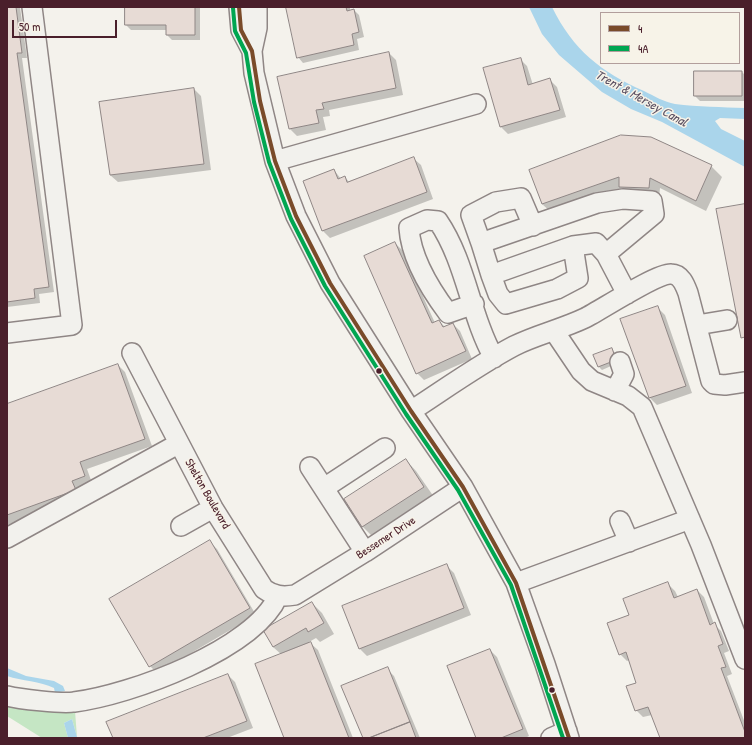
<!DOCTYPE html>
<style>
body{margin:0}
#map{position:relative;width:752px;height:745px;overflow:hidden;background:#f4f2ec;font-family:"Patrick Hand",sans-serif}
canvas{display:block}
.frame{position:absolute;inset:0;border:8px solid #4a1f2b;pointer-events:none}
.legend{position:absolute;left:600px;top:12px;width:140px;height:52px;box-sizing:border-box;background:#f7f3e8;border:1px solid #b29e9c;margin:0;padding:5px 7px;list-style:none;font-size:12px;color:#4a1f2b}
.legend li{display:flex;align-items:center;gap:8px;height:20px}
.legend b{width:20px;border:1px solid #b29e9c}
.scale{position:absolute;left:12px;top:20px;width:105px;height:18px;box-sizing:border-box;border:2px solid #4a1f2b;border-top:0;padding-left:5px;font-size:12px;line-height:14px;white-space:nowrap;color:#4a1f2b;-webkit-text-stroke:3px #f7f3e8;paint-order:stroke}
</style>
<div id="map">
<canvas width="752" height="745"></canvas>
<div class="frame"></div>
<ul class="legend">
<li><b style="height:5px;background:#7a4b2a"></b>4</li>
<li><b style="height:5px;background:#00a651"></b>4A</li>
</ul>
<div class="scale">50 m</div>
</div>
<script>
const c = document.querySelector('canvas').getContext('2d');
c.lineJoin = 'round';
function paint(path, color) { c.fillStyle = color; c.fill(path, 'evenodd'); }
function trace(path, color, width, dash) { c.strokeStyle = color; c.lineWidth = width; c.lineCap = dash ? 'butt' : 'round'; c.setLineDash(dash || []); c.stroke(path); }
function write(font, color, halo, rows, align = 'center') {
  c.font = font + ' "Patrick Hand",sans-serif'; c.lineWidth = 3; c.setLineDash([]); c.textBaseline = 'middle'; c.strokeStyle = halo; c.fillStyle = color; for (const [text, x, y, turn = 0] of rows) {
    c.save(); c.translate(x, y); c.rotate((+turn || 0) * Math.PI / 180); c.textAlign = isNaN(turn) ? turn : align; if (halo) c.strokeText(text, 0, 0); c.fillText(text, 0, 0); c.restore();
  }
}
const green = new Path2D(`
 M7 703 75 711 77 737 72 719 64 723 68 738H42L7 716Z`);
const water = new Path2D(`
 M529 7H552C573 50 601 72 644 91 654 96 664 102 675 104 698 107 722 107 745 108V119L720 118 715 121 721 129 745 141V167L662 122 631 109 602 92 559 55 542 34Z
 M7 668 26 676 54 681 63 686 65 691 55 693 54 688C40 681 22 681 7 676Z
 M72 719 77 737V738H68L64 723Z`);
const shadow = new Path2D(`
 M7 7H20L27 58H22L54 292 39 294 40 303 7 307Z
 M126 7H200V40H172L167 35V30H131L126 25Z
 M287 7H350V11L354 10 359 15 364 37 357 39 359 50 303 63 298 57Z
 M389 53 396 60 403 95 329 110 330 116 323 117 326 130 297 136 290 129 279 78Z
 M520 59 527 66 533 85 550 80 557 87 566 117 508 134 501 127Z
 M695 72H742L745 75V101H700L695 96Z
 M194 89 201 96 211 170 118 182 110 175 100 103Z
 M413 158 421 165 433 199 330 238 323 231 304 181 334 170 341 179 345 177 349 182Z
 M711 166 722 177 706 211 660 188 659 198 630 197 623 189 553 214 542 204 530 171Z
 M395 243 402 250 435 323 439 321 445 327 453 324 460 331 472 359 424 380 417 373Z
 M658 308 665 315 692 393 657 405 650 398 622 320Z
 M612 349 615 353 618 363 602 370 599 367Z
 M118 365 125 372 152 446 87 469 92 483 79 488 82 498 7 525V405Z
 M406 460 416 471 434 497 373 537 363 527 346 500Z
 M210 542 217 549 256 615 157 673 150 666Z
 M447 566 454 573 471 615 367 656 360 649 343 607Z
 M668 584 675 591 678 597 697 590 704 597 714 624 721 631 729 651 724 653 732 674 727 676 745 723V738H661L652 715 643 717 636 710 637 684 629 660 627 661 620 654 630 615Z
 M312 603 322 613 334 634 320 642 316 638 309 642 318 650 353 738H285L282 655 273 647Z
 M490 650 497 657 529 736 525 738H477Z
 M387 669 394 676 420 738H364Z
 M228 675 235 682 253 728 227 738H114Z`);
const building = new Path2D(`
 M7 7H16L22 53H17L49 287 34 289 35 298 7 302Z
 M125 7H195V35H166V25H125Z
 M286 7H346L347 11 354 9 359 32 352 34 354 45 297 58Z
 M389 52 396 88 322 103 324 109 316 110 319 123 289 129 277 77Z
 M521 58 528 85 550 78 560 110 500 127 483 68Z
 M694 71H742V96H694Z
 M194 88 204 164 110 175 99 102Z
 M621 135 651 137 712 165 696 201 650 178 649 188 619 187V177L542 204 529 170Z
 M414 157 427 192 322 231 303 181 334 169 338 179 345 176 347 182Z
 M745 204V337L741 338 716 209Z
 M395 242 432 323 439 320 443 327 453 323 466 351 416 374 364 256Z
 M658 306 686 386 649 398 620 319Z
 M612 348 616 360 598 367 593 355Z
 M118 364 145 439 80 462 85 476 72 481 76 490 7 515V404Z
 M406 459 424 487 362 527 344 499Z
 M210 540 250 608 149 667 109 599Z
 M447 564 464 608 359 649 342 606Z
 M668 582 674 598 697 589 710 625 715 622 723 644 718 646 726 667 721 668 745 732V738H660L648 707 635 711 626 686 636 683 626 652 619 655 607 623 629 615 623 599Z
 M312 602 324 623 308 632 306 628 273 647 263 630Z
 M311 642 349 738H284L255 664Z
 M490 649 523 729 501 738H476L447 666Z
 M388 667 410 722 369 738H363L341 686Z
 M228 674 247 721 203 738H113L106 722Z
 M410 722 416 738H369Z`);
const minor = new Path2D(`
 M239 7 241 30 252 51
 M257 7V28L252 51 254 73 275 161 296 216 330 283 411 411 463 487 516 583 545 664 569 738
 M275 161 476 104
 M481 243 471 215 496 202 521 198 533 226
 M606 254 654 214 652 201 623 199 597 203 481 243 491 275 573 246 596 243 606 254 627 294
 M491 275 498 294 506 304 557 289 578 278 573 246
 M474 304 448 313C430 289 411 259 409 228L427 220 438 221C466 262 470 315 494 358
 M697 325 727 320
 M554 331 581 371 592 381 628 396 642 407 701 545 745 659
 M7 333 72 325 32 7
 M132 353 213 508 264 589C274 596 282 597 295 595L365 552 463 487
 M615 391 624 374 620 362
 M411 411C445 389 478 365 514 346 536 335 562 329 585 318 601 310 657 273 671 274 681 274 685 285 688 293L711 381 714 384 725 385 745 382
 M310 467 365 552
 M324 488 385 448
 M620 521 629 542
 M181 526 213 508
 M7 538 178 444
 M516 583 690 519
 M7 696C19 699 62 704 74 702 130 695 254 650 278 596
 M551 738 567 731`);
const bus1 = new Path2D(`
 M239 7 241 30 252 51 260 101 275 161 296 216 330 283 411 411 463 487 516 583 569 738`);
const bus2 = new Path2D(`
 M233 8 235 31 246 53 254 102 269 162 291 219 325 286 406 414 458 490 511 585 563 738`);
const markers = [
 [379,371,3.5,"#4a1f2b"],
 [552,690,3.5,"#4a1f2b"]
];
const streetNames = [
 ["Shelton Boulevard",207,494,60],
 ["Bessemer Drive",386,538,-33]
];
const waterNames = [
 ["Trent & Mersey Canal",641,99,29]
];
paint(green, '#c5e6c4');
paint(water, '#aad5eb');
paint(shadow, '#0003');
paint(building, '#e7dbd5');
trace(building, '#8f8685', 1);
trace(minor, '#8f8685', 22);
trace(minor, '#f2f1ed', 19);
trace(bus1, '#7a4b2a', 4);
trace(bus2, '#00a651', 4);
for (const [x, y, r, color] of markers) { const dot = new Path2D(); dot.arc(x, y, r, 0, 2 * Math.PI); c.fillStyle = color; c.fill(dot); trace(dot, '#f7f3e8', 1.5); }
write('12px', '#4a1f2b', '#f7f3e8', streetNames);
write('italic 13px', '#5d5264', '#f7f3e8', waterNames);
</script>
